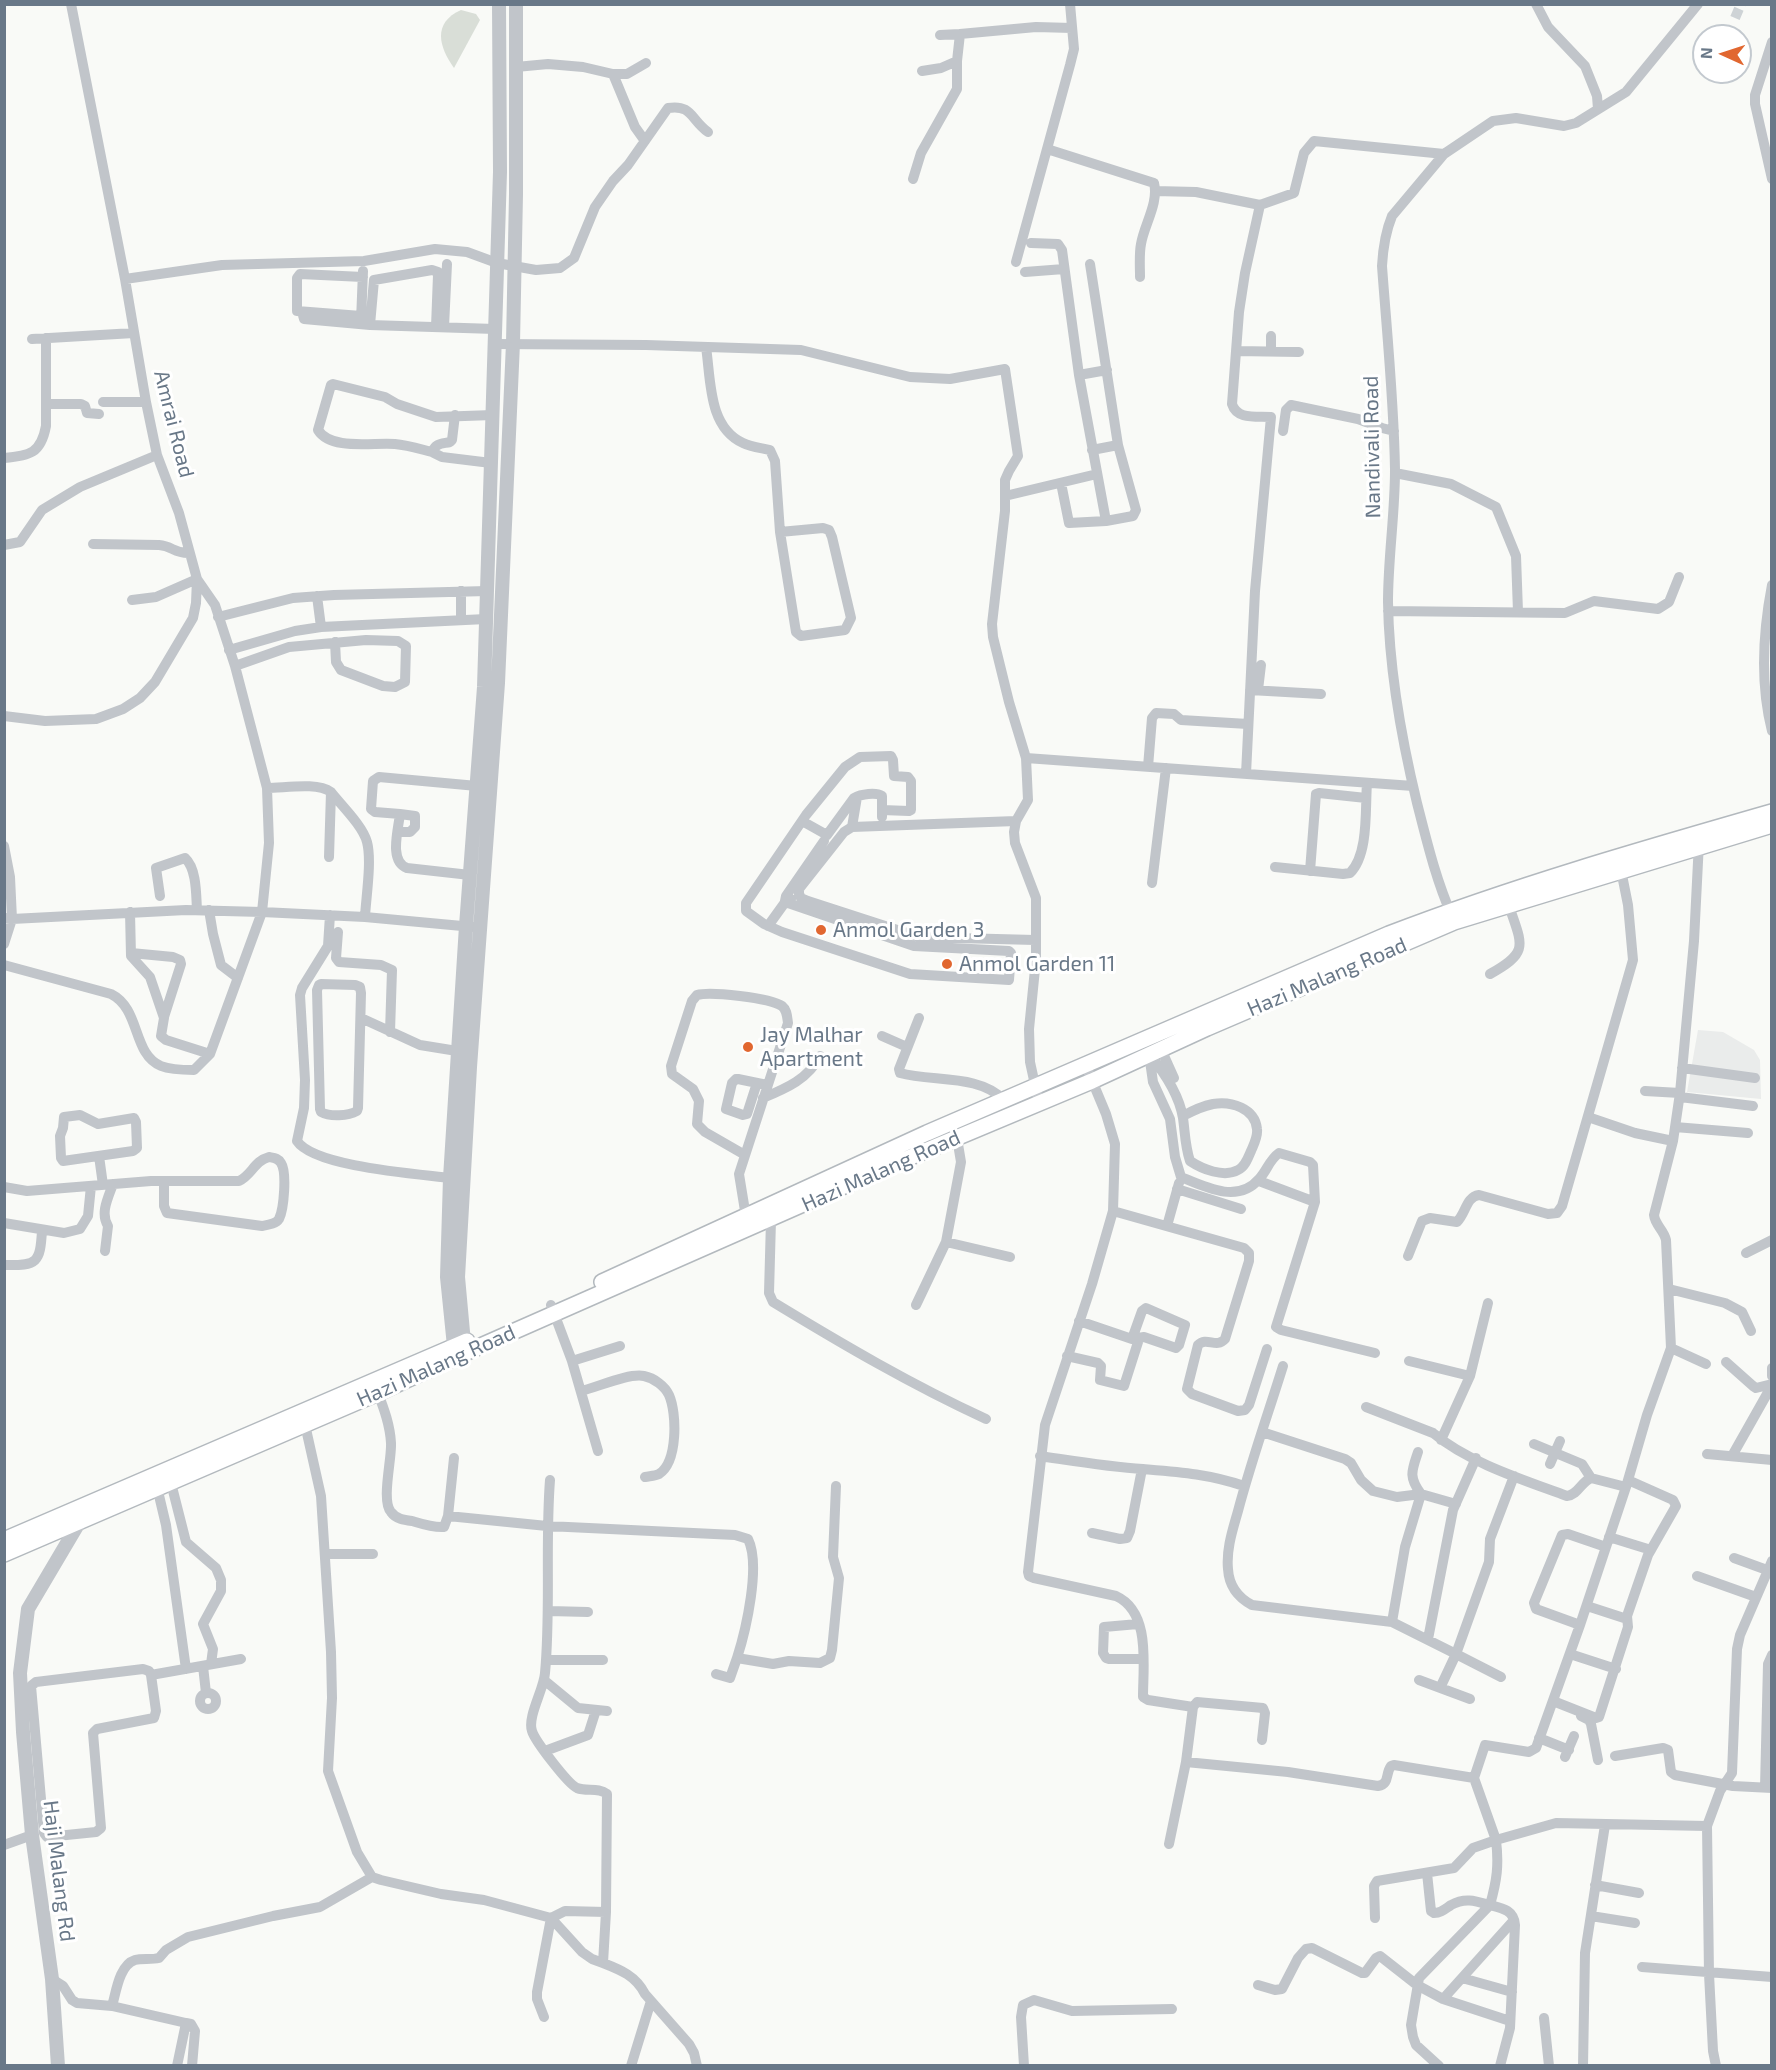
<!DOCTYPE html>
<style>
body{margin:0}
#map{position:relative;width:1776px;height:2070px;overflow:hidden;background:#f9faf7;font-family:"Exo 2",sans-serif}
canvas{display:block}
.frame{position:absolute;inset:0;border:6px solid #697888;pointer-events:none}
.north{position:absolute;left:1692px;top:24px;width:60px;height:60px;box-sizing:border-box;background:#fff;border:2px solid #c3c9cf;border-radius:50%;rotate:273deg;font-size:16px;font-weight:700;line-height:24px;text-align:center;color:#697888}
.north::after{content:'';display:block;margin:auto;width:21px;height:27px;background:#e16730;clip-path:polygon(50% 0,100% 100%,50% 72%,0 100%)}
</style>
<div id="map">
<canvas width="1776" height="2070"></canvas>
<div class="frame"></div>
<div class="north">N</div>
</div>
<script>
const c = document.querySelector('canvas').getContext('2d');
c.lineJoin = 'round';
function paint(path, color) { c.fillStyle = color; c.fill(path, 'evenodd'); }
function trace(path, color, width, dash) { c.strokeStyle = color; c.lineWidth = width; c.lineCap = dash ? 'butt' : 'round'; c.setLineDash(dash || []); c.stroke(path); }
function write(font, color, halo, rows, align = 'center') {
  c.font = font + ' "Exo 2",sans-serif'; c.lineWidth = 6; c.setLineDash([]); c.textBaseline = 'middle'; c.strokeStyle = halo; c.fillStyle = color; for (const [text, x, y, turn = 0] of rows) {
    c.save(); c.translate(x, y); c.rotate((+turn || 0) * Math.PI / 180); c.textAlign = isNaN(turn) ? turn : align; if (halo) c.strokeText(text, 0, 0); c.fillText(text, 0, 0); c.restore();
  }
}
const built = new Path2D(`
 M1698 1030 1723 1032 1754 1050 1760 1060 1761 1099 1687 1092Z`);
const green = new Path2D(`
 M461 10 476 14 480 20 454 68C439 47 432 23 461 10Z`);
const minorTunnel = new Path2D(`
 M1735 18 1741 4`);
const minor = new Path2D(`
 M1536 4 1548 27 1585 66 1597 96 1598 109
 M940 35 960 34
 M1772 42 1755 95V104L1772 179
 M516 67 548 64 583 67 613 74H627L646 63
 M922 71 941 68 957 61 960 34 1036 27 1072 28
 M613 74 635 127 645 141
 M1047 149 1154 183C1159 203 1144 225 1141 244 1139 254 1140 266 1140 277
 M913 179 921 153 957 89V61
 M1155 191 1196 192 1260 205
 M1031 243 1058 244 1062 250 1079 375 1106 521 1133 516 1136 510 1118 445 1090 264
 M1016 262 1070 65 1074 49 1070 4
 M1025 272 1064 269
 M125 279 222 265 364 261 435 249 467 252 497 263 536 270 560 268 574 258 595 207 613 181 628 165 668 108C692 104 691 120 708 132
 M302 312 304 319 370 325 495 329
 M361 316 297 311V278L300 274 363 277
 M361 321 363 271
 M370 325 374 280 432 270 438 272V275L436 327
 M444 327 447 264
 M32 339 134 333
 M495 344 646 345 801 350 910 377 950 379 1005 369 1018 456 1009 471 1005 480V511L992 624 993 637 1009 702 1026 758 1028 800 1016 821 1014 832 1015 843 1036 898V959L1029 1029 1030 1062 1039 1103
 M706 347C711 380 708 427 743 443 751 447 762 448 770 450L775 461 780 532
 M1236 351 1299 352
 M1271 352V336
 M1079 375 1107 370
 M103 402H146
 M46 404H81L85 406 87 413 99 414
 M455 415 452 440 450 442C441 444 436 443 432 452 420 449 407 445 395 444 374 442 331 451 318 430L331 385 333 384 385 397 397 404 436 417 493 415
 M1283 431 1286 410 1291 405 1358 419 1382 428 1394 431
 M1092 450 1118 445
 M432 452 442 457 491 463
 M4 458C30 456 41 453 46 426V338
 M1395 473 1451 484 1496 507 1516 556 1518 612
 M1061 483 1069 523 1106 521
 M1005 496 1097 474
 M823 528 829 530 832 537 851 618 845 630 801 636 796 632 780 532Z
 M93 544 159 545C173 546 174 554 190 553
 M4 545 20 542 42 510 80 487 157 455
 M1772 585C1763 632 1760 684 1772 731
 M317 596 321 627
 M132 600 156 597 197 579
 M1388 611 1565 613 1594 601 1658 609 1669 602 1679 577
 M218 617 293 598 334 595 487 591
 M461 620V591
 M229 650 295 631 321 627 486 619
 M235 666 289 647 366 640 398 641 406 646 405 682 395 687 383 686 341 670 336 662 335 642
 M1250 690 1321 694
 M1258 690 1261 665
 M4 716 45 721 96 719 123 709 140 698 155 682 193 618 196 603 197 579 179 513 157 455 146 402 125 279 71 4
 M1026 758 1413 786
 M1148 767 1152 718 1156 713 1174 714 1181 720 1248 724
 M1246 774 1255 591 1271 417C1256 416 1237 420 1232 404L1239 312 1245 273 1260 205 1294 193 1304 153 1314 141 1444 154
 M267 788C285 788 317 782 331 792 341 805 363 826 367 842 372 861 366 897 365 917
 M802 821 827 835 854 798C861 794 876 792 882 796V817
 M1016 821 852 827 844 832 799 889V894L801 898 808 901 919 937 1035 940
 M852 827 857 797
 M398 832H410L415 827V816L400 814
 M824 841 786 896 785 901 788 903 914 946 1009 951 1011 953 1009 980 910 974 782 932 764 924 746 911V903L806 815 845 767 860 757 891 756 893 760 894 776 908 777 911 781V810L909 811 882 810
 M4 846 10 877 12 919 186 910 262 912 269 843 267 788 235 666 215 605 197 579
 M329 857 331 792
 M1275 867 1343 874 1350 873C1369 854 1365 809 1367 783
 M1310 871 1316 794 1319 793 1366 798
 M470 875 407 868C389 861 398 831 400 814L375 812 371 809 373 781 379 777 477 786
 M1152 883 1166 768
 M160 896 156 868 185 858C197 869 196 895 197 910
 M209 910 213 934 221 965 238 978
 M130 912 131 956 150 977 164 1018 161 1036 166 1040 210 1054
 M330 915 328 946 302 988 300 995 305 1080 304 1108 297 1141C314 1167 419 1174 450 1178
 M1452 916C1436 880 1427 842 1417 803 1401 737 1389 671 1388 602 1388 558 1395 514 1395 470 1394 402 1387 334 1382 266 1383 248 1385 233 1392 216L1444 154 1493 121 1516 118 1564 126 1576 123 1626 92 1698 4
 M4 918 12 919 4 944
 M768 926 786 901 791 899
 M338 932 336 958 339 962 381 965 392 970 390 1032
 M131 953 173 957 180 960 181 964 164 1017
 M4 965 111 994C141 1009 132 1054 161 1066 171 1070 184 1070 194 1070L210 1054 262 912 365 917 473 927
 M1490 974C1530 952 1522 945 1509 906
 M321 984 355 985 360 987 361 993 358 1108 357 1111C348 1116 330 1117 321 1112L320 1109 317 990 319 985Z
 M361 1018 420 1045 457 1051
 M919 1018 899 1069 900 1073C933 1082 979 1074 1004 1100
 M882 1036 907 1047
 M1161 1049 1174 1078
 M1149 1054 1153 1082 1170 1119 1175 1157 1181 1177C1205 1187 1238 1204 1259 1179 1267 1171 1269 1160 1279 1153L1310 1162 1313 1165 1315 1202 1276 1327 1281 1330 1375 1353
 M1149 1054C1164 1072 1179 1094 1183 1118 1185 1132 1185 1146 1190 1161 1202 1169 1224 1178 1238 1170 1245 1167 1248 1158 1251 1151 1254 1144 1258 1137 1257 1129 1255 1108 1231 1101 1213 1104 1203 1106 1192 1111 1183 1116
 M1086 1066 1106 1114 1115 1144 1113 1211 1092 1284 1045 1425 1028 1572 1029 1576 1034 1578 1116 1596C1151 1612 1143 1665 1143 1697L1148 1700 1193 1707
 M1682 1068 1755 1078
 M757 1083 747 1114 743 1115 726 1109 732 1083 736 1079H738L767 1085
 M1645 1091 1680 1093
 M1680 1097 1753 1106
 M763 1098C787 1088 808 1079 820 1056
 M80 1115 98 1124 134 1118 136 1122 137 1148 133 1151 63 1161 61 1158 60 1136 63 1128 64 1117Z
 M1588 1117 1635 1133 1673 1141
 M1675 1127 1748 1133
 M745 1155 705 1132 697 1124 699 1101 693 1089 672 1074 671 1066 692 1001 697 995C710 991 770 998 782 1006 787 1010 787 1016 788 1023L739 1174 746 1217
 M99 1156 103 1185
 M1259 1181 1315 1202
 M4 1187 27 1191 151 1181H239C252 1175 254 1161 269 1157 274 1158 278 1158 281 1163 287 1172 284 1209 279 1219 276 1224 267 1225 262 1226L167 1213 164 1206V1182
 M1177 1189 1241 1209
 M1113 1211 1244 1248 1249 1253V1261L1225 1339C1216 1349 1207 1336 1198 1345L1187 1389 1192 1394 1238 1411 1245 1410 1249 1405 1267 1349
 M768 1214 771 1220 769 1293 773 1302C842 1344 912 1385 986 1419
 M4 1223 64 1233 80 1229 88 1216 91 1186
 M1167 1226 1179 1183
 M946 1242 1010 1257
 M105 1251 108 1226C100 1213 108 1198 113 1184
 M1746 1253 1772 1240
 M1408 1256 1422 1221 1430 1218 1457 1222C1466 1213 1466 1197 1479 1195L1548 1214 1557 1213 1562 1206 1633 960 1628 905 1621 870
 M4 1265C38 1266 40 1262 42 1231
 M1669 1289 1725 1303 1742 1312 1751 1331
 M551 1305 572 1361 598 1451
 M916 1305 946 1242 961 1162 957 1138
 M1079 1321 1132 1339 1144 1337 1176 1348 1179 1345 1185 1325 1146 1308 1142 1311 1132 1339
 M1671 1348 1706 1364
 M1067 1356 1098 1363 1101 1366 1100 1380 1124 1386 1139 1339
 M572 1361 620 1346
 M1409 1361 1470 1376
 M1726 1362 1753 1386 1756 1388 1772 1384
 M1283 1366C1268 1414 1251 1462 1238 1511 1233 1529 1226 1549 1228 1569 1229 1586 1237 1597 1252 1605L1392 1622 1405 1547 1421 1494
 M1772 1368V1376
 M581 1391C598 1387 628 1373 644 1376 654 1378 665 1386 669 1395 677 1413 678 1462 659 1474 655 1476 650 1476 645 1477
 M378 1393C384 1409 390 1425 391 1443 392 1459 381 1501 391 1512 396 1519 404 1520 412 1521 422 1524 434 1528 444 1527L448 1516 454 1458
 M1366 1407 1433 1433C1469 1463 1524 1480 1567 1496 1578 1495 1581 1482 1591 1478L1626 1487
 M304 1420 321 1496 331 1652 332 1698 328 1771 357 1852 372 1877 381 1880 441 1894 484 1900 551 1918 582 1952 592 1959 603 1963
 M1262 1432 1345 1459 1351 1463 1361 1480 1373 1491 1397 1497 1421 1494 1456 1504
 M1441 1440 1470 1376 1488 1303
 M1534 1444 1582 1464 1591 1478
 M1418 1452C1412 1470 1408 1477 1421 1494
 M1707 1454 1772 1460
 M1040 1456C1074 1461 1109 1467 1143 1469 1179 1472 1209 1474 1244 1486
 M1732 1456 1767 1394 1772 1391
 M1550 1464 1560 1441
 M169 1475 186 1542 216 1568 221 1580V1591L203 1624 213 1649 211 1664
 M550 1480C545 1545 551 1609 545 1673 544 1689 527 1717 532 1731 535 1741 568 1784 577 1788 587 1792 598 1787 607 1794L606 1912 603 1963C621 1970 636 1976 645 1994L689 2044 694 2053 697 2066
 M157 1487 166 1525 186 1669
 M448 1516 547 1526 735 1535 748 1539C761 1565 746 1630 737 1658L773 1664 789 1661 820 1663 830 1658 832 1650 839 1578 833 1557 836 1486
 M1092 1533 1120 1539 1127 1538 1130 1531 1142 1469
 M1609 1537 1651 1550
 M325 1554H373
 M1734 1558 1767 1570
 M1697 1576 1756 1597
 M1587 1606 1627 1619
 M549 1611 588 1612
 M1392 1622 1456 1654 1489 1562 1490 1539 1514 1476
 M1138 1624 1104 1627 1103 1653 1106 1658 1109 1659H1143
 M1580 1625 1536 1609 1534 1603 1562 1535 1568 1534 1606 1547
 M1428 1639 1453 1510 1476 1458
 M1570 1654 1616 1669
 M546 1660H603
 M203 1666 206 1693
 M143 1669 149 1671 151 1675 156 1711 154 1718 97 1729 93 1733 101 1828 96 1832 47 1837 44 1833 31 1686 36 1682Z
 M716 1674 730 1678 737 1658
 M151 1675 241 1659
 M544 1680 578 1708 607 1711
 M1419 1680 1470 1699
 M1440 1688 1456 1654 1501 1677
 M200 1701a8 8 0 1 1 16 0a8 8 0 1 1-16 0Z
 M1553 1701 1596 1718 1599 1717 1628 1627 1627 1616 1648 1555 1676 1506 1673 1500 1628 1480
 M1581 1716 1589 1720 1591 1724 1598 1760
 M1539 1738 1569 1750
 M545 1751 588 1735 596 1710
 M1615 1756 1663 1748 1668 1750 1671 1772 1675 1775 1733 1786 1772 1788
 M1565 1757 1574 1736
 M1186 1762 1193 1707 1197 1702 1263 1708 1265 1713 1262 1740
 M1765 1787 1768 1664 1772 1655
 M1169 1844 1186 1762 1288 1772 1378 1786C1390 1784 1385 1774 1391 1766L1394 1765 1474 1778
 M4 1845 32 1835
 M1427 1873 1431 1911 1434 1913C1441 1913 1445 1909 1451 1905 1465 1897 1476 1901 1490 1905L1419 1978 1411 2025 1413 2037 1416 2045 1439 2066
 M1595 1885 1639 1893
 M1591 1916 1635 1923
 M1375 1918 1374 1886 1377 1881 1454 1868 1473 1848 1496 1840 1474 1778 1485 1745 1529 1752 1536 1748 1580 1625 1626 1487 1647 1415 1671 1348 1666 1240C1664 1230 1655 1225 1654 1215L1673 1141 1680 1093 1694 941 1699 842
 M1642 1967 1772 1977
 M1462 1978 1512 1992
 M52 1979 63 1986 72 2000 77 2003 112 2006 186 2023 177 2066
 M1258 1985 1275 1990 1282 1989 1298 1958 1306 1949 1312 1948 1362 1973H1365L1376 1958 1380 1956 1417 1985 1443 1999 1510 2021
 M1443 1999 1514 1920
 M112 2006C116 1993 119 1965 135 1960 142 1958 151 1960 159 1958L166 1950 188 1937 273 1916 320 1907 372 1877
 M544 2017 537 1999V1992L551 1918 565 1911 606 1912
 M1544 2018 1549 2066
 M186 2023 191 2024 195 2031 192 2066
 M631 2066 651 2001
 M1024 2066 1021 2017 1023 2005 1034 2000 1072 2011 1172 2009
 M1500 2066 1510 2028 1515 1925C1514 1910 1502 1908 1490 1905 1497 1880 1499 1865 1496 1840L1556 1823 1707 1826
 M1583 2066 1585 1953 1605 1825
 M1716 2066 1713 2051 1709 1974 1707 1826 1720 1791 1732 1773 1737 1649 1740 1635 1772 1561`);
const tertiary = new Path2D(`
 M466 1350 464 1343 458 1277 470 1067 498 683 513 343 516 194V4
 M458 1356 454 1346 447 1277 450 1178 466 926 484 687 500 172 499 4
 M58 2066 52 1979 32 1835 23 1732 20 1673 28 1609 83 1516`);
const secondary = new Path2D(`
 M602 1282 927 1133 1389 934C1514 886 1643 849 1772 812
 M4 1540 467 1341
 M4 1554 378 1393 458 1356 894 1164 1092 1081 1207 1028 1454 922 1772 825`);
const markers = [
 [821,930,6,"#e16730"],
 [947,964,6,"#e16730"],
 [748,1047,6,"#e16730"]
];
const streetNames = [
 ["Amrai Road",174,424,76],
 ["Nandivali Road",1372,447,-91],
 ["Hazi Malang Road",1327,977,-23],
 ["Hazi Malang Road",881,1171,-24],
 ["Hazi Malang Road",436,1366,-24],
 ["Haji Malang Rd",59,1871,83]
];
const poiNames = [
 ["Anmol Garden 3",833,930],
 ["Anmol Garden 11",959,964],
 ["Jay Malhar",760,1035],
 ["Apartment",760,1059]
];
paint(built, '#eaeceb');
paint(green, '#d9ded7');
trace(minorTunnel, '#ced3d6', 10, [10, 5]);
trace(secondary, '#b3b9be', 18);
trace(minor, '#c1c5ca', 10);
trace(tertiary, '#c1c5ca', 14);
trace(secondary, '#fff', 15);
for (const [x, y, r, color] of markers) { const dot = new Path2D(); dot.arc(x, y, r, 0, 2 * Math.PI); c.fillStyle = color; c.fill(dot); trace(dot, '#fff', 2); }
write('21px', '#697888', '#fff', streetNames);
write('21px', '#697888', '#fff', poiNames, 'left');
</script>
